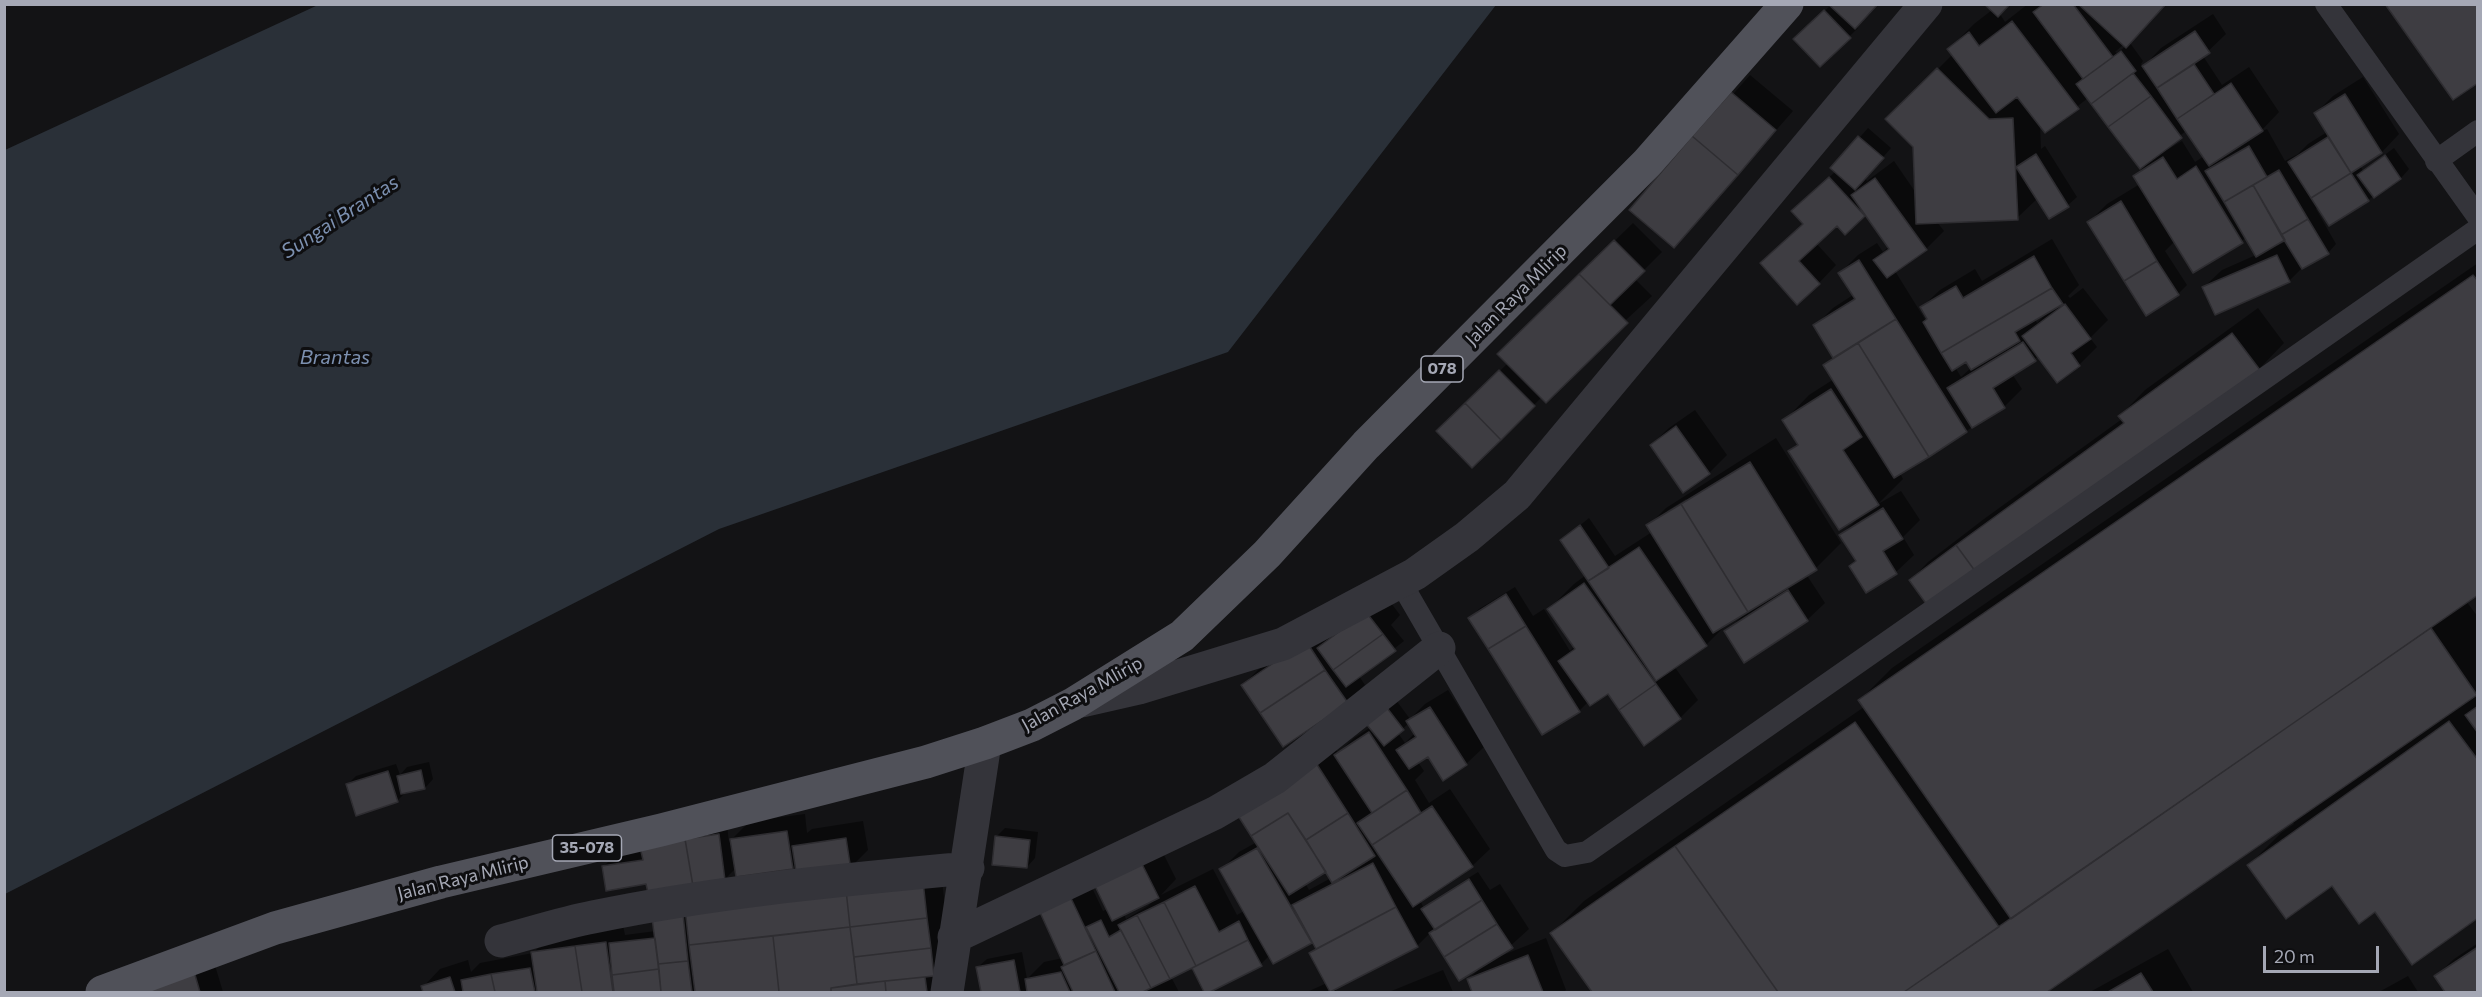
<!DOCTYPE html>
<style>
body{margin:0}
#map{position:relative;width:2482px;height:997px;overflow:hidden;background:#131315;font-family:Commissioner,sans-serif}
canvas{display:block}
.frame{position:absolute;inset:0;border:6px solid #a5a8b5;pointer-events:none}
.scale{position:absolute;left:2263px;top:946px;width:116px;height:27px;box-sizing:border-box;border:3px solid #a5a8b5;border-top:0;padding-left:8px;font-size:18px;line-height:21px;white-space:nowrap;color:#a5a8b5;-webkit-text-stroke:4px #0e0e10;paint-order:stroke}
</style>
<div id="map">
<canvas width="2482" height="997"></canvas>
<div class="frame"></div>
<div class="scale">20 m</div>
</div>
<script>
const c = document.querySelector('canvas').getContext('2d');
c.lineJoin = 'round';
function paint(path, color) { c.fillStyle = color; c.fill(path, 'evenodd'); }
function trace(path, color, width, dash) { c.strokeStyle = color; c.lineWidth = width; c.lineCap = dash ? 'butt' : 'round'; c.setLineDash(dash || []); c.stroke(path); }
function write(font, color, halo, rows, align = 'center') {
  c.font = font + ' Commissioner,sans-serif'; c.lineWidth = 6; c.setLineDash([]); c.textBaseline = 'middle'; c.strokeStyle = halo; c.fillStyle = color; for (const [text, x, y, turn = 0] of rows) {
    c.save(); c.translate(x, y); c.rotate((+turn || 0) * Math.PI / 180); c.textAlign = isNaN(turn) ? turn : align; if (halo) c.strokeText(text, 0, 0); c.fillText(text, 0, 0); c.restore();
  }
}
const water = new Path2D(`
 M318 5V4L1496 5 1228 352 719 529 5 894V150Z`);
const shadow = new Path2D(`
 M2028 4H2166L2130 43 2143 61 2141 64 2143 67 2161 48 2213 14 2226 34 2203 56 2222 85 2249 67 2279 112 2260 132 2267 129 2285 161 2298 154 2308 144 2327 132 2315 114 2333 96 2363 77 2399 134 2382 152 2360 165 2363 171 2394 148 2409 169 2401 178 2368 200 2318 206 2316 209 2336 244 2328 253 2303 267 2289 281 2204 287 2222 270 2256 255 2246 237 2242 241H2175L2165 251 2187 285 2178 294 2089 222 2107 204 2140 184 2135 176 2147 164 2088 98 2046 131 2040 124 2041 149 2045 146 2077 197 2068 205 2050 217 2038 198 2017 218 1937 222 1944 231 1926 249 1895 271 1926 321 1929 318 1922 307 1940 290 1975 269 1982 281 2052 239 2079 285 2068 296 2070 298 2083 288 2108 320 2090 338 2097 347 2079 365 2057 381 2039 356 2012 374 2022 389 2004 407 1900 473 1903 479 1878 504 1901 491 1920 520 1903 537 1914 555 1896 572 1867 591 1851 566 1857 560 1841 535 1857 519 1790 451 1798 443 1784 421 1809 395 1834 379 1825 365 1834 356 1815 326 1833 308 1853 295 1840 273 1858 255 1877 243 1883 252 1889 246 1866 213 1845 233 1837 224 1816 243 1836 265 1819 283 1762 263 1804 223 1793 211 1836 171 1833 168 1868 128 1891 148 1865 178 1867 181 1894 161 1916 193 1915 147 1888 119 1953 54 1949 49 1974 24 1992 10 2000 14 2005 22ZM2124 44 2126 46 2117 53 2115 52ZM2187 130 2204 156 2195 162 2182 141 2167 150 2165 148ZM2285 238 2287 241 2278 245 2277 243ZM2047 313 2037 323 2035 319ZM1966 360 1971 368 1961 377 1955 367Z
 M1831 5 1858 28 1820 65 1795 39Z
 M1750 75 1793 111 1674 246 1631 210Z
 M1633 223 1662 252 1635 279 1652 296 1542 397 1472 465 1456 414 1508 363 1525 329Z
 M2478 263V593L2466 601 2478 617V916L2375 910 2332 884 2249 865 2281 833 2294 824 2292 821 2045 992H1593L1552 933 1584 901 1864 707 1860 700 1892 668Z
 M2258 308 2284 343 2259 369 1911 580 1928 562 1984 519 2122 419 2120 416 2145 390Z
 M1695 410 1727 455 1709 473 1683 491 1651 445 1669 428Z
 M1776 438 1841 543 1816 568 1806 574 1825 603 1807 620 1726 632 1745 613 1730 621 1706 645 1674 666 1698 700 1680 718 1608 692 1589 701 1579 711 1470 618 1479 609 1515 587 1533 616 1544 609 1570 651 1575 646 1549 609 1574 584 1586 575 1562 540 1589 518 1615 556 1652 532 1648 526 1666 508ZM1686 499 1688 502 1667 515V511Z
 M1385 595 1400 615 1391 625 1404 641 1359 676 1365 685 1347 702 1243 685 1261 667Z
 M1448 690 1484 747 1466 764 1429 755 1418 762 1424 771 1415 780 1429 803 1450 789 1490 849 1472 866 1420 900 1424 909 1432 901 1478 872 1490 890 1500 884 1529 929 1498 957 1546 938 1566 990 1564 992H1472L1468 980 1480 968 1430 933 1417 946 1335 989 1337 992H1307L1327 983 1311 953 1317 948 1313 940 1274 962 1270 955 1261 964 1206 992 1192 966 1171 977 1179 992H982L978 967 987 959 1022 952 1027 979 1044 962 1063 958 1040 908 1087 877 1103 911 1108 909 1158 843 1176 879 1161 895 1213 869 1237 915 1244 911 1221 870 1239 852 1257 842 1239 814 1334 747 1338 753 1354 738 1371 727 1393 696 1410 719 1425 704ZM1409 723 1415 733 1405 743 1398 733ZM1326 870 1331 878 1309 890 1305 883ZM1155 899 1148 906 1126 919 1124 914Z
 M429 762 433 779 425 788 406 792 397 801 347 785 356 776 396 764 400 775 407 767Z
 M805 814 807 833 812 829 863 821 868 850 850 868 796 863 792 868H736L725 879 648 883 603 867 621 849 727 826 729 842 750 821Z
 M1005 828 1038 832 1035 858 1027 867 996 837Z
 M940 864 951 957 946 992H424L423 987 440 969 468 960 471 972 480 963 533 953 551 935 623 925 625 935 656 931 654 918Z
 M2478 943V992H2447L2436 976 2454 959Z
 M2168 949 2193 992H2090Z
 M211 952 223 992H141Z
 M1443 970 1453 992H1389Z
 M2408 976 2418 992H2379Z`);
const building = new Path2D(`
 M1828 4H1878L1855 29Z
 M1984 4H2010L1998 17Z
 M2044 4H2073L2113 57 2083 79 2033 12Z
 M2078 4H2166L2126 48Z
 M2385 4H2478V83L2453 100Z
 M1824 10 1851 38 1820 67 1793 39Z
 M2012 21 2079 109 2045 133 2017 97 1996 113 1947 49 1969 32 1979 46Z
 M2195 31 2210 53 2157 88 2142 66Z
 M2121 51 2136 71 2091 104 2076 84Z
 M2194 64 2214 94 2177 119 2157 88Z
 M1937 68 1989 119 2013 118 2018 220 1916 224 1913 147 1885 119Z
 M2133 73 2151 96 2108 127 2091 104Z
 M2231 83 2263 131 2209 166 2177 119Z
 M1731 92 1776 130 1738 175 1692 136Z
 M2345 94 2382 153 2351 173 2314 113Z
 M2151 96 2182 138 2140 169 2108 127Z
 M1692 136 1738 175 1674 248 1629 210Z
 M1858 136 1884 158 1855 190 1830 168Z
 M2328 137 2351 173 2311 198 2288 162Z
 M2249 146 2267 177 2224 202 2205 171Z
 M2036 154 2069 207 2049 219 2016 167Z
 M2385 155 2401 179 2374 198 2357 175Z
 M2163 157 2177 179 2196 166 2243 243 2193 273 2133 176Z
 M2279 170 2308 219 2281 235 2253 185Z
 M2351 173 2369 201 2329 226 2311 198Z
 M1829 177 1865 216 1845 235 1837 226 1799 261 1820 284 1797 305 1760 263 1803 224 1791 211Z
 M1875 178 1927 250 1887 278 1873 260 1889 249 1851 195Z
 M2253 185 2285 240 2256 257 2224 202Z
 M2121 201 2157 261 2124 281 2087 222Z
 M2308 219 2329 254 2302 269 2281 235Z
 M1614 240 1645 271 1610 305 1579 274Z
 M2277 255 2290 282 2215 315 2202 287Z
 M2034 256 2052 288 1941 353 1923 322 1927 319 1920 307 1956 286 1963 298Z
 M1859 260 1896 319 1833 358 1813 325 1855 299 1838 273Z
 M2157 261 2179 295 2146 316 2124 281Z
 M1579 274 1628 323 1546 403 1497 354Z
 M2473 275 2478 281V595L2011 919 1858 700Z
 M2052 288 2063 304 2015 332 2020 341 1971 370 1966 362 1952 371 1941 353Z
 M2065 304 2091 339 2071 353 2080 366 2057 383 2022 336Z
 M1896 319 1967 432 1929 457 1858 343Z
 M2232 333 2260 370 1978 575 1956 545 2124 423 2118 416Z
 M2023 342 2036 361 1993 388 2005 408 1972 428 1947 388Z
 M1858 343 1929 457 1894 478 1823 365Z
 M1499 370 1535 406 1501 440 1465 403Z
 M1831 389 1862 437 1843 450 1879 505 1839 530 1788 451 1798 445 1782 420Z
 M1465 403 1501 440 1472 468 1436 431Z
 M1676 426 1710 474 1683 493 1650 445Z
 M1750 462 1817 570 1748 612 1681 504Z
 M1681 504 1748 612 1713 633 1646 525Z
 M1883 508 1903 539 1883 551 1897 574 1866 593 1849 566 1856 561 1839 535Z
 M1580 525 1609 568 1588 581 1560 540Z
 M1956 545 1978 575 1930 609 1909 580Z
 M1639 547 1707 646 1656 681 1588 581Z
 M1584 583 1656 684 1619 710 1608 694 1590 706 1558 661 1575 649 1547 609Z
 M1788 590 1808 621 1744 663 1724 631Z
 M1506 594 1526 626 1488 649 1468 618Z
 M1366 612 1383 634 1333 670 1317 648Z
 M1526 626 1580 712 1542 735 1488 649Z
 M2431 628 2477 695 2047 992H1904Z
 M1383 634 1396 651 1346 687 1333 670Z
 M1306 641 1325 670 1260 713 1241 685Z
 M1325 670 1348 703 1283 747 1260 713Z
 M1656 684 1681 719 1644 746 1619 710Z
 M1384 704 1404 730 1384 746 1363 720Z
 M2478 706V733L2465 715Z
 M1430 707 1467 765 1443 781 1428 757 1409 769 1396 750 1416 737 1406 721Z
 M2449 721 2478 760V918L2412 965 2375 912 2359 924 2332 886 2286 919 2247 865Z
 M1855 722 1999 927 1904 992H1778L1675 846Z
 M1369 732 1407 790 1372 813 1334 755Z
 M1316 763 1348 813 1306 840 1288 813 1251 836 1237 814Z
 M421 770 425 789 401 794 397 776Z
 M388 771 398 802 356 816 346 784Z
 M1407 790 1421 813 1372 845 1357 823Z
 M1432 806 1473 867 1413 907 1372 845Z
 M1288 813 1326 872 1289 895 1251 836Z
 M1348 813 1375 856 1332 883 1306 840Z
 M787 831 793 869 736 877 730 839Z
 M719 834 725 880 693 886 685 839Z
 M995 836 1030 840 1027 868 992 865Z
 M846 838 851 870 797 878 792 846Z
 M685 839 693 886 648 893 646 884 606 891 602 866 643 860 640 847Z
 M1675 846 1778 992H1592L1550 933Z
 M1257 848 1312 943 1273 964 1219 869Z
 M1140 860 1159 898 1112 921 1093 882Z
 M1373 863 1396 907 1316 949 1292 905Z
 M1469 879 1482 900 1435 930 1421 909Z
 M923 881 927 918 850 927 846 890Z
 M1195 886 1219 932 1239 921 1248 940 1196 966 1164 902Z
 M846 890 850 927 689 945 685 908Z
 M1069 894 1096 951 1064 965 1038 908Z
 M1482 900 1497 924 1444 957 1429 933Z
 M1164 902 1196 966 1170 979 1137 915Z
 M1396 907 1418 947 1330 992 1309 953Z
 M683 914 688 961 658 964 652 918Z
 M1137 915 1170 979 1151 988 1118 925Z
 M927 918 931 948 854 957 850 927Z
 M1101 920 1109 937 1121 930 1151 988 1143 992H1119L1086 927Z
 M1497 924 1513 948 1459 981 1444 957Z
 M850 927 857 984 831 988V992H779L773 936Z
 M773 936 779 992H695L689 945Z
 M655 938 659 969 612 975 609 943Z
 M1248 940 1262 966 1210 992H1204L1192 968Z
 M606 942 613 992H582L575 946Z
 M575 946 582 992H537L531 952Z
 M2478 947V992H2445L2434 976Z
 M931 948 934 976 857 984 854 957Z
 M1096 951 1115 992H1073L1061 967Z
 M1528 955 1543 992H1472L1467 979Z
 M1014 960 1020 992H981L976 967Z
 M688 961 692 992H661L658 964Z
 M193 968 200 992H139Z
 M530 968 535 992H495L491 974Z
 M659 969 661 992H614L612 975Z
 M1061 972 1070 992H1027L1025 979Z
 M2141 973 2153 992H2108Z
 M491 974 495 992H463L461 980Z
 M450 977 455 992H423L421 986Z
 M925 977 927 992H886L885 981Z
 M885 981 886 992H831V988Z`);
const lane = new Path2D(`
 M2326 4 2478 217
 M2436 161 2478 131
 M1400 581 1556 850 1565 856 1587 852 2478 229`);
const street = new Path2D(`
 M1082 701 1139 688 1283 644 1415 574 1467 537 1517 495 1926 4
 M954 937 1215 813 1275 778 1439 648
 M501 941C532 933 562 923 593 917 717 891 842 880 968 868
 M947 992 985 743`);
const primary = new Path2D(`
 M102 992 275 928 441 882 661 830 926 762 985 743 1032 725 1073 704 1182 636 1267 554 1366 445 1647 163 1787 4`);
const shields = [
 [1442,369,42],
 [587,848,69]
];
const shieldNames = [
 ["078",1442,369],
 ["35-078",587,848]
];
const streetNames = [
 ["Jalan Raya Mlirip",1516,295,-45],
 ["Jalan Raya Mlirip",1082,694,-29],
 ["Jalan Raya Mlirip",463,878,-14]
];
const waterNames = [
 ["Sungai Brantas",340,217,-33],
 ["Brantas",335,357]
];
paint(water, '#2a3038');
paint(shadow, '#0007');
paint(building, '#3e3d42');
trace(building, '#2e2d31', 1.5);
trace(lane, '#34343a', 22);
trace(street, '#34343a', 33);
trace(primary, '#505159', 33);
for (const [x, y, w] of shields) { const box = new Path2D(); box.roundRect(x - w / 2, y - 13, w, 26, 4.5); c.fillStyle = '#0e0e10'; c.fill(box); trace(box, '#a5a8b5', 1.5); }
write('bold 16px', '#a5a8b5', null, shieldNames);
write('18px', '#a5a8b5', '#0e0e10', streetNames);
write('italic 20px', '#7c90b0', '#0e0e10', waterNames);
</script>
